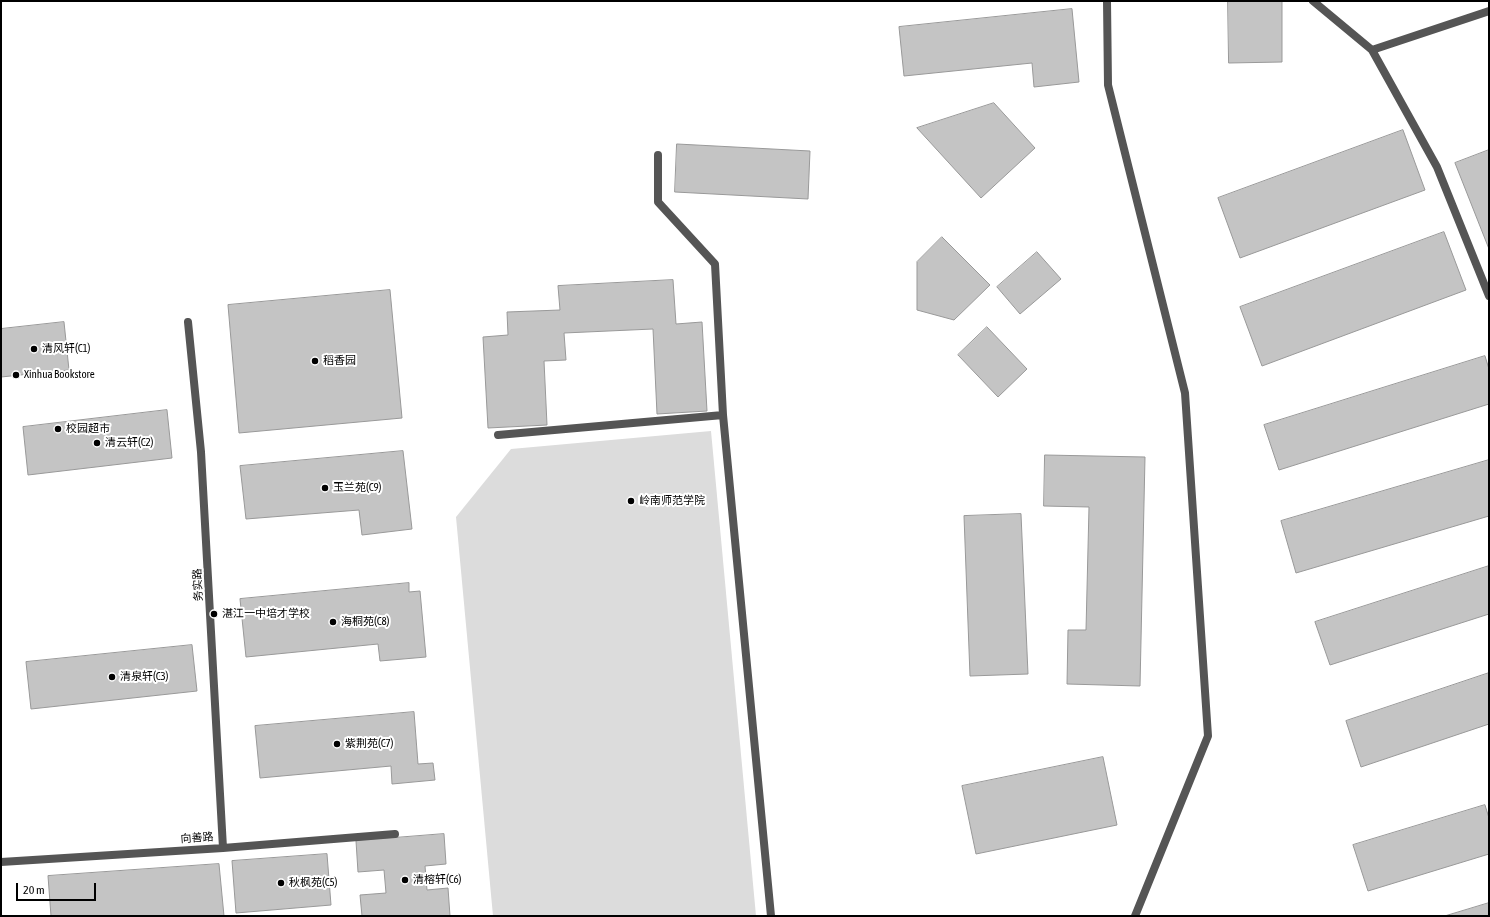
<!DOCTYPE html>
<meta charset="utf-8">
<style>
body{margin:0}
#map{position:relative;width:1490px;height:917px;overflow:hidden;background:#fff;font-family:"Asap Condensed",sans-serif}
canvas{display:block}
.frame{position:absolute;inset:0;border:2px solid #000;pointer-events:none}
.scale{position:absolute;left:16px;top:883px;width:80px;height:18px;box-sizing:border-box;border:2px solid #000;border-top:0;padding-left:5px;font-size:12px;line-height:14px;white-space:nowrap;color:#000;-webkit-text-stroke:3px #fff;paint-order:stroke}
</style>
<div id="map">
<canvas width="1490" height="917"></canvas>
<div class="frame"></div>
<div class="scale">20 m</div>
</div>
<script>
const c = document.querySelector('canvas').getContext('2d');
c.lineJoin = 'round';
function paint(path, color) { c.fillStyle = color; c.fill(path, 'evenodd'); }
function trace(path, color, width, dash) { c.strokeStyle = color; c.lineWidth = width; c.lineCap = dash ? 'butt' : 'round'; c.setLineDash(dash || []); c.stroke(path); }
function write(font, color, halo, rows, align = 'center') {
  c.font = font + ' "Asap Condensed","Noto Sans SC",sans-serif'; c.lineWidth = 4; c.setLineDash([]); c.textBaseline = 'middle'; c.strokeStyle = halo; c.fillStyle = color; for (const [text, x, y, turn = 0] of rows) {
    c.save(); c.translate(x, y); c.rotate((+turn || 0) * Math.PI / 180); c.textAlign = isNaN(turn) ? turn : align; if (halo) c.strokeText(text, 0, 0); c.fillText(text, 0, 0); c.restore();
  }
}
const green = new Path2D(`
 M711 431 756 916H493L456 517 511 449Z`);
const building = new Path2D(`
 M1228 1H1282V62L1229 63Z
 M1072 9 1079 82 1034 87 1032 63 904 76 899 27Z
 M994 103 1035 148 981 198 917 128Z
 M1403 130 1425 190 1240 258 1218 198Z
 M677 144 810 151 808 199 675 192Z
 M1489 150V249L1455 163Z
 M1444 232 1466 290 1262 366 1240 307Z
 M942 237 990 285 954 320 917 310V262Z
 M1037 252 1061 279 1020 314 997 287Z
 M673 280 676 324 702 322 707 411 657 414 653 329 564 333 566 360 544 361 547 425 488 428 483 337 508 335 507 312 560 310 558 286Z
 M390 290 402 418 239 433 228 305Z
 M64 322 69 370 1 377V329Z
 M987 327 1027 369 998 397 958 355Z
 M1485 356 1489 369V404L1279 470 1264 425Z
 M167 410 172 458 28 475 23 427Z
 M403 451 412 529 362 535 359 510 246 519 240 466Z
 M1045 455 1145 457 1140 686 1067 684 1068 630H1086L1089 507 1044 506Z
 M1489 460V516L1296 573 1281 521Z
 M1021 514 1028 674 970 676 964 516Z
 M1489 566V614L1330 665 1315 622Z
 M409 583V592L420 591 426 657 380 661 378 644 246 657 240 599Z
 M192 645 197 691 31 709 26 662Z
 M1489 673V724L1361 767 1346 721Z
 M414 712 418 764 433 763 435 780 392 784 391 766 260 778 255 726Z
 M1103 757 1117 825 976 854 962 786Z
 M1485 805 1489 818V854L1368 891 1353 845Z
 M444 834 446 864 425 866 427 890 448 888 450 916H362L360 895 386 893 384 870 358 872 356 841Z
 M327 854 331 905 236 913 232 861Z
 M219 864 224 916H51L48 876Z
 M1489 903V916H1445Z`);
const service = new Path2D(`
 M188 322 201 452 223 848
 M1 862 223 848 395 834`);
const minor = new Path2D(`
 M1107 1 1108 85 1185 393 1208 736 1135 916
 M1313 1 1372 50 1437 167 1489 296
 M1372 50 1489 11
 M658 155V202L715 264 723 415 771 916
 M498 435 723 415`);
const markers = [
 [34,349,4,"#000"],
 [315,361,4,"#000"],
 [16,375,4,"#000"],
 [58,429,4,"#000"],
 [97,443,4,"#000"],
 [325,488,4,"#000"],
 [631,501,4,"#000"],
 [214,614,4,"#000"],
 [333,622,4,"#000"],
 [112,677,4,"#000"],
 [337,744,4,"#000"],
 [405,880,4,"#000"],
 [281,883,4,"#000"]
];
const poiNames = [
 ["清风轩(C1)",42,349],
 ["稻香园",323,361],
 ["Xinhua Bookstore",24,375],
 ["校园超市",66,429],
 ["清云轩(C2)",105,443],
 ["玉兰苑(C9)",333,488],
 ["岭南师范学院",639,501],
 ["湛江一中培才学校",222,614],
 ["海桐苑(C8)",341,622],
 ["清泉轩(C3)",120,677],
 ["紫荆苑(C7)",345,744],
 ["清榕轩(C6)",413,880],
 ["秋枫苑(C5)",289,883]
];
const streetNames = [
 ["务实路",198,585,-93],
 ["向善路",197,838,-4]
];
paint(green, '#dcdcdc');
paint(building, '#c4c4c4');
trace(building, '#999', 1);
trace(service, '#555', 8);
trace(minor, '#555', 8);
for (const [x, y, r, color] of markers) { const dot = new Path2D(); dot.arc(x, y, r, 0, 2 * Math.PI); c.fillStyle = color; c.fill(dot); trace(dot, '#fff', 1.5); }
write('11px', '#000', '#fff', poiNames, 'left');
write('11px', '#000', '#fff', streetNames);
</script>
